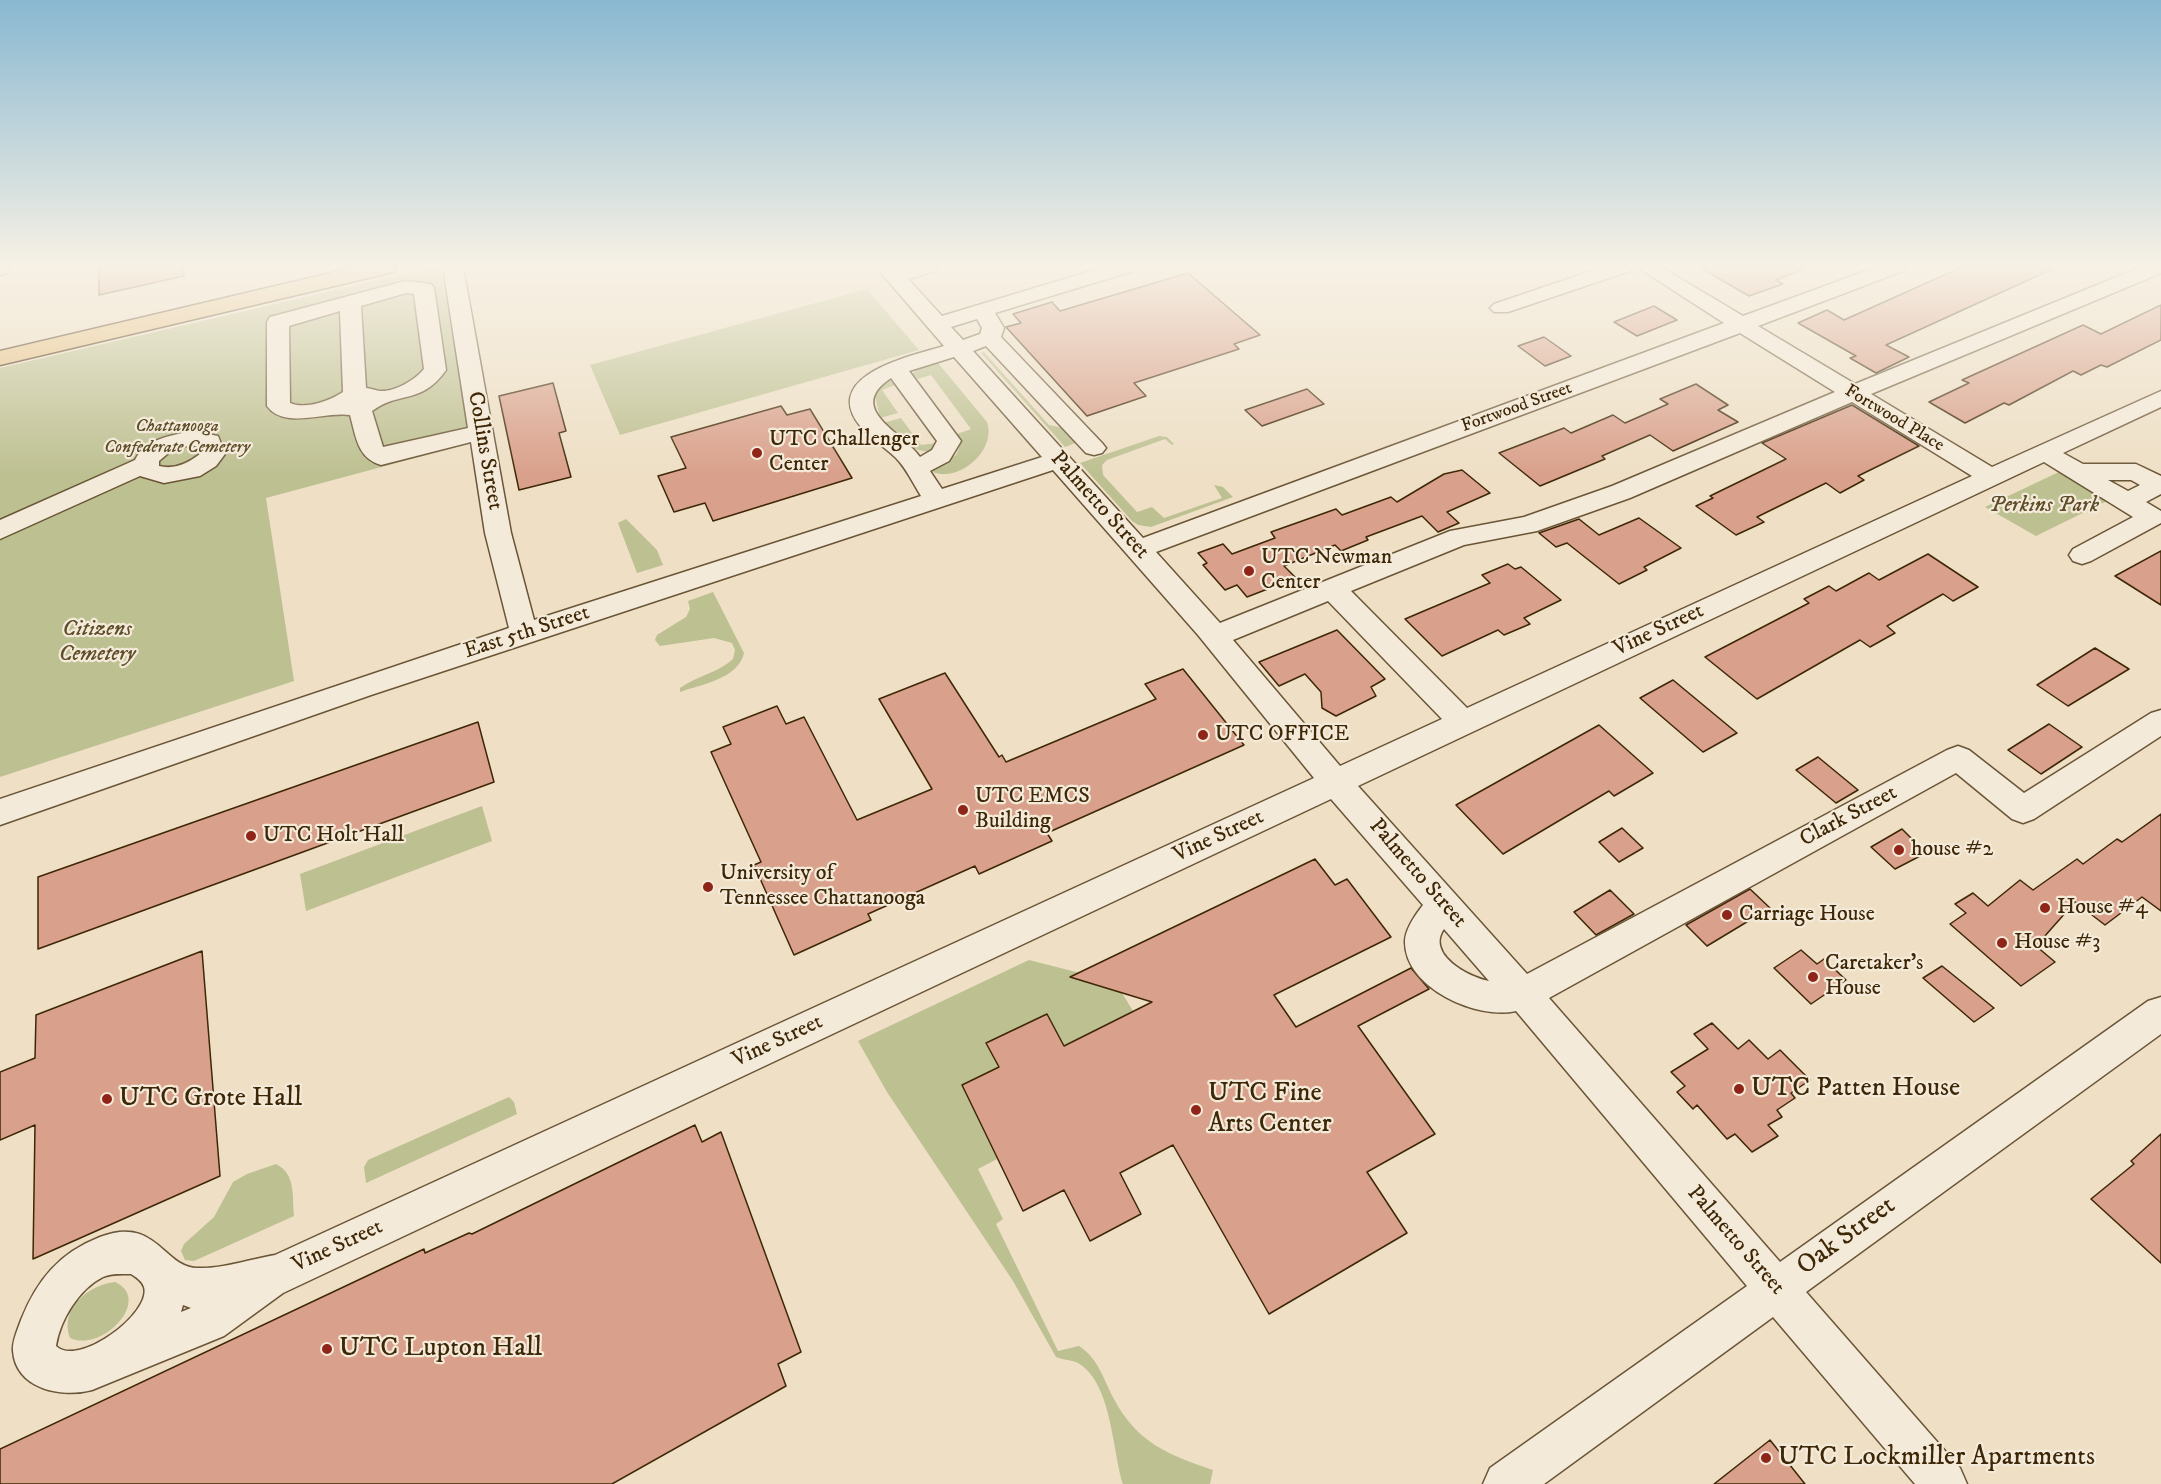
<!DOCTYPE html>
<style>
body{margin:0}
canvas{display:block;background:#eedfc5}
</style>
<canvas width="2161" height="1484"></canvas>
<script>
const c = document.querySelector('canvas').getContext('2d');
c.lineJoin = 'round';
function paint(path, color) { c.fillStyle = color; c.fill(path, 'evenodd'); }
function trace(path, color, width, dash) { c.strokeStyle = color; c.lineWidth = width; c.lineCap = dash ? 'butt' : 'round'; c.setLineDash(dash || []); c.stroke(path); }
function write(font, color, halo, rows, align = 'center') {
  c.font = font + ' "IM FELL DW Pica",serif'; c.lineWidth = 4.5; c.setLineDash([]); c.textBaseline = 'middle'; c.strokeStyle = halo; c.fillStyle = color; for (const [text, x, y, turn = 0] of rows) {
    c.save(); c.translate(x, y); c.rotate((+turn || 0) * Math.PI / 180); c.textAlign = isNaN(turn) ? turn : align; if (halo) c.strokeText(text, 0, 0); c.fillText(text, 0, 0); c.restore();
  }
}
const green = new Path2D(`
 M435 267H440L470 424 471 443 266 498 294 681 0 777V368Z
 M867 289 919 350 620 435 590 365Z
 M984 352 1049 425 1068 429 1078 442 1065 447 981 353Z
 M938 363 987 422C997 449 960 483 933 472V469L956 455 961 443 957 434 971 429 931 375 918 379 912 374 916 370Z
 M888 379 895 385 882 390 898 413 880 418 875 396 877 386Z
 M901 418 921 445 937 443 934 451C916 455 894 437 883 423Z
 M1159 436 1167 437 1174 444 1172 445 1165 439 1107 460 1102 465 1103 475 1137 512 1152 507 1164 518 1222 498 1214 485 1223 487 1233 497 1151 527 1138 525 1132 521 1080 463Z
 M2061 471 2102 496 2107 501 2036 536 1985 507Z
 M626 519 657 550 663 565 637 573 618 523Z
 M713 592 744 653C738 679 702 684 680 692V688C696 676 718 673 733 659L735 650 732 643 714 638 660 646 655 640 657 635 686 617 690 609 688 601Z
 M482 806 492 841 306 911 300 874Z
 M1029 960 1080 973 1086 982 1122 993 1133 1011 1064 1046 1047 1014 986 1043 999 1067 962 1086 997 1159 978 1169 1003 1219 996 1224 1058 1351 1079 1346C1099 1359 1103 1379 1114 1399 1137 1443 1169 1455 1213 1470L1210 1484H1123C1112 1449 1112 1383 1078 1363 1072 1360 1063 1360 1056 1357L1013 1281 887 1092 858 1041Z
 M509 1097 514 1102 517 1114 366 1183 364 1167 368 1160Z
 M276 1164C296 1174 292 1195 294 1216L194 1261 185 1260 181 1251 184 1244 214 1217 233 1182 247 1174Z
 M115 1282C153 1299 103 1353 70 1338 59 1309 88 1285 115 1282Z`);
const building = new Path2D(`
 M99 267H183L184 276 99 295Z
 M1699 267H1804V269L1776 280 1783 284 1749 296Z
 M1962 267H2057L1886 345 1909 357 1876 373 1850 358 1856 356 1798 323 1827 310 1844 320Z
 M1188 273 1260 335 1234 344 1239 349 1134 383 1146 396 1087 416 1006 327 1021 323 1013 314 1052 302 1060 311Z
 M2161 305V340L2107 367 2101 365 2081 375 2073 371 2009 405 2004 403 1965 423 1929 402 1969 383 1962 380 2083 325 2101 334Z
 M1654 306 1677 320 1637 336 1614 322Z
 M1544 337 1571 356 1545 366 1518 346Z
 M553 383 566 431 559 433 571 477 519 490 499 396Z
 M1696 384 1728 405 1718 410 1738 422 1673 451 1650 435 1602 456 1605 459 1540 486 1499 453 1564 428 1571 433 1613 415 1625 423 1668 404 1660 399Z
 M1307 389 1324 404 1262 426 1245 410Z
 M1852 405 1919 446 1858 476 1864 480 1840 493 1826 483 1757 517 1764 522 1736 535 1696 506 1713 498 1710 496 1786 459 1762 443Z
 M781 406 787 415 810 409 852 478 713 521 705 503 674 512 658 476 686 468 671 437Z
 M1462 470 1490 493 1447 512 1459 523 1438 532 1422 516 1366 537 1368 540 1341 551 1335 545 1284 566 1296 578 1247 597 1237 585 1225 590 1203 565 1207 563 1198 553 1223 544 1232 554 1275 538 1271 532 1336 509 1342 515 1391 497 1397 502 1444 474Z
 M1639 518 1681 548 1644 567 1647 570 1619 584 1567 543 1556 547 1539 533 1579 519 1599 535Z
 M2161 551V605L2115 576Z
 M1928 554 1978 587 1953 601 1943 594 1887 626 1895 633 1870 647 1860 640 1757 699 1705 657 1809 603 1804 599 1829 586 1836 591 1869 573 1879 580Z
 M1508 564 1515 569 1521 567 1561 600 1524 618 1530 624 1504 635 1498 630 1442 656 1405 619 1490 583 1482 575Z
 M1337 630 1385 679 1371 687 1376 696 1336 716 1322 708 1321 692 1305 674 1279 686 1259 662Z
 M2095 648 2129 669 2068 706 2037 685Z
 M1183 669 1244 745 1047 833 1052 841 979 874 975 866 868 914 871 920 794 955 754 865 761 862 711 752 731 744 723 727 777 706 786 724 804 717 857 820 932 789 879 699 945 673 999 757 1002 755 1006 762 1156 699 1145 684Z
 M1673 680 1737 733 1703 752 1640 698Z
 M478 722 494 782 38 949V877Z
 M2049 724 2082 747 2041 774 2008 750Z
 M1599 725 1653 773 1614 796 1609 791 1503 854 1456 805Z
 M1818 757 1858 790 1836 803 1796 770Z
 M2161 814V911L2142 897 2105 925 2075 902 2036 946 2055 962 2021 986 1950 924 1966 913 1955 904 1973 893 1988 906 2020 880 2033 890 2077 859 2083 864 2117 839 2122 842Z
 M1622 828 1643 848 1619 862 1599 842Z
 M1902 829 1926 853 1895 869 1871 847Z
 M1315 859 1335 885 1347 879 1391 937 1274 995 1296 1027 1411 968 1429 989 1358 1026 1435 1134 1367 1172 1407 1233 1269 1314 1173 1145 1120 1173 1141 1214 1090 1241 1064 1190 1023 1211 962 1085 999 1067 986 1043 1047 1014 1064 1046 1152 1002 1070 977Z
 M1750 889 1770 908 1707 946 1686 925Z
 M1610 890 1634 914 1596 935 1574 912Z
 M1801 950 1817 964 1824 959 1846 980 1811 1004 1774 968Z
 M202 951 220 1176 33 1259 35 1125 0 1140V1072L35 1058 36 1015Z
 M1942 966 1994 1008 1974 1022 1923 978Z
 M1712 1023 1738 1049 1749 1040 1768 1059 1780 1050 1810 1080 1791 1093 1795 1098 1777 1110 1782 1117 1768 1125 1778 1136 1752 1152 1735 1134 1727 1139 1697 1105 1693 1109 1677 1092 1685 1086 1671 1072 1708 1049 1694 1034Z
 M695 1125 702 1142 721 1132 801 1352 778 1364 786 1386 612 1484H0V1449L424 1249 425 1253 469 1233 472 1234Z
 M2161 1134V1263L2091 1199 2134 1164 2131 1161Z
 M1770 1440 1805 1484H1714Z`);
const minor = new Path2D(`
 M0 267H12L7 273 0 275Z
 M443 267H463L511 533 534 620 921 496C913 483 906 468 896 458 885 447 871 439 861 427 818 375 912 356 944 346L876 267H939L936 271 908 279 942 316 1104 267H1136L1133 271 995 313 1004 328 1001 337 1102 443 1106 448 1102 453 1094 455 1086 453 986 346 973 351 1143 538 1724 323 1637 267H1661L1743 316 1877 267H1906L1903 271 1758 326 1855 384 2141 267H2161V273L1871 394 1992 467 2161 391V407L2063 453 2083 464H2136L2161 476V494L2146 502 2161 511V523L2091 561 2082 564 2073 561 2069 555 2073 549 2133 517 2044 462 1358 786 1527 974 1947 750 1958 746 1969 750 2024 793 2151 713 2161 710V736L2034 819 2023 823 2012 819 1956 773 1549 998 1780 1262 2148 1001 2161 997V1034L1806 1292 1960 1468 1967 1484H1915L1773 1317 1544 1484H1483L1490 1468 1747 1286 1516 1011C1477 1020 1405 988 1405 942 1405 929 1416 914 1423 905L1331 799 283 1293 224 1336 92 1390C63 1398 16 1390 13 1351 12 1341 18 1329 21 1320 37 1280 59 1253 100 1237 157 1215 163 1268 198 1268 222 1269 251 1259 275 1255L1314 778 1198 635 1053 470 371 695 0 825V799L509 628 485 533 471 442 381 465C357 458 356 436 350 415 325 411 284 430 267 406V322L270 317 405 281 431 284 434 288 446 370C422 405 398 391 372 411L383 447 468 428ZM406 293 414 294 424 369C415 380 395 392 380 391 377 391 370 388 366 388L361 306ZM340 311 343 392C331 400 306 410 290 403L289 326ZM977 319 982 328 980 334 963 340 951 327ZM1740 333 1835 392 1612 486 1524 517 1450 531 1220 623 1156 552ZM954 357 1042 457 942 489 930 471 949 461 961 441 909 371ZM891 378 937 441 932 450 920 457C903 432 844 409 891 378ZM1852 402 1972 476 1467 708 1351 591 1464 545 1537 531 1630 498ZM2108 480H2131L2140 485 2128 491ZM1328 601 1442 719 1340 766 1233 640ZM1444 929 1489 981C1468 977 1426 954 1444 929ZM131 1274C136 1277 142 1281 144 1287 152 1313 78 1368 56 1346 60 1320 79 1289 103 1277 111 1273 122 1274 131 1274ZM183 1305 191 1308 181 1312Z
 M1603 267H1633L1630 271 1508 312H1494L1490 308 1494 304Z
 M191 431 218 436 225 454 216 466 200 476 164 483 140 476 0 539V520L135 460C145 439 170 436 191 431ZM191 445 199 447 201 453C189 463 175 470 159 466V461L172 450Z`);
const major = new Path2D(`
 M356 267H396L393 272 385 274 0 365V351Z`);
const markers = [
 [757,453,6,"#8f2418"],
 [1249,571,6,"#8f2418"],
 [1203,735,6,"#8f2418"],
 [963,810,6,"#8f2418"],
 [251,836,6,"#8f2418"],
 [1899,850,6,"#8f2418"],
 [708,887,6,"#8f2418"],
 [2045,908,6,"#8f2418"],
 [1727,915,6,"#8f2418"],
 [2002,943,6,"#8f2418"],
 [1813,977,6,"#8f2418"],
 [1739,1089,6,"#8f2418"],
 [107,1099,6,"#8f2418"],
 [1196,1110,6,"#8f2418"],
 [327,1349,6,"#8f2418"],
 [1766,1458,6,"#8f2418"]
];
const farStreetnames = [
 ["Fortwood Street",1517,408,-20],
 ["Fortwood Place",1894,419,31]
];
const farParknames = [
 ["Chattanooga",177,427],
 ["Confederate Cemetery",177,448]
];
const poiNames = [
 ["UTC Challenger",769,440],
 ["Center",769,465],
 ["UTC Newman",1261,558],
 ["Center",1261,583],
 ["UTC OFFICE",1215,735],
 ["UTC EMCS",975,797],
 ["Building",975,822],
 ["UTC Holt Hall",263,836],
 ["house #2",1911,850],
 ["University of",720,874],
 ["Tennessee Chattanooga",720,899],
 ["House #4",2057,908],
 ["Carriage House",1739,915],
 ["House #3",2014,943],
 ["Caretaker's",1825,964],
 ["House",1825,989]
];
const streetNames = [
 ["Collins Street",484,451,80],
 ["Palmetto Street",1099,506,48],
 ["Vine Street",1659,631,-25],
 ["East 5th Street",527,633,-18],
 ["Clark Street",1849,817,-28],
 ["Vine Street",1219,837,-25],
 ["Palmetto Street",1417,874,49],
 ["Vine Street",778,1042,-25],
 ["Palmetto Street",1735,1241,49],
 ["Vine Street",338,1247,-25]
];
const parkNames = [
 ["Perkins Park",2044,506],
 ["Citizens",97,630],
 ["Cemetery",97,655]
];
const nearPoinames = [
 ["UTC Patten House",1751,1089],
 ["UTC Fine",1208,1094],
 ["Arts Center",1208,1125],
 ["UTC Grote Hall",119,1099],
 ["UTC Lupton Hall",339,1349],
 ["UTC Lockmiller Apartments",1778,1458]
];
const nearStreetnames = [
 ["Oak Street",1847,1237,-36]
];
paint(green, '#bdc091');
paint(building, '#d9a08b');
trace(building, '#3e2706', 1.5);
trace(minor, '#6a5536', 3);
trace(major, '#3e2706', 3);
paint(minor, '#f4ead9');
paint(major, '#e7c082');
const sky = c.createLinearGradient(0, 0, 0, 475);
sky.addColorStop(0, '#89b8d1');
sky.addColorStop(0.56, '#f7f1e5');
sky.addColorStop(1, '#f7f1e500');
c.fillStyle = sky;
c.fillRect(0, 0, 2161, 475);
for (const [x, y, r, color] of markers) { const dot = new Path2D(); dot.arc(x, y, r, 0, 2 * Math.PI); c.fillStyle = color; c.fill(dot); trace(dot, '#f4ead9', 2); }
write('18px', '#3e2706', '#f4ead9', farStreetnames);
write('italic 18px', '#5e4d29', '#f4ead9', farParknames);
write('22px', '#3e2706', '#f4ead9', poiNames, 'left');
write('22px', '#3e2706', '#f4ead9', streetNames);
write('italic 22px', '#5e4d29', '#f4ead9', parkNames);
write('27px', '#3e2706', '#f4ead9', nearPoinames, 'left');
write('27px', '#3e2706', '#f4ead9', nearStreetnames);
</script>
